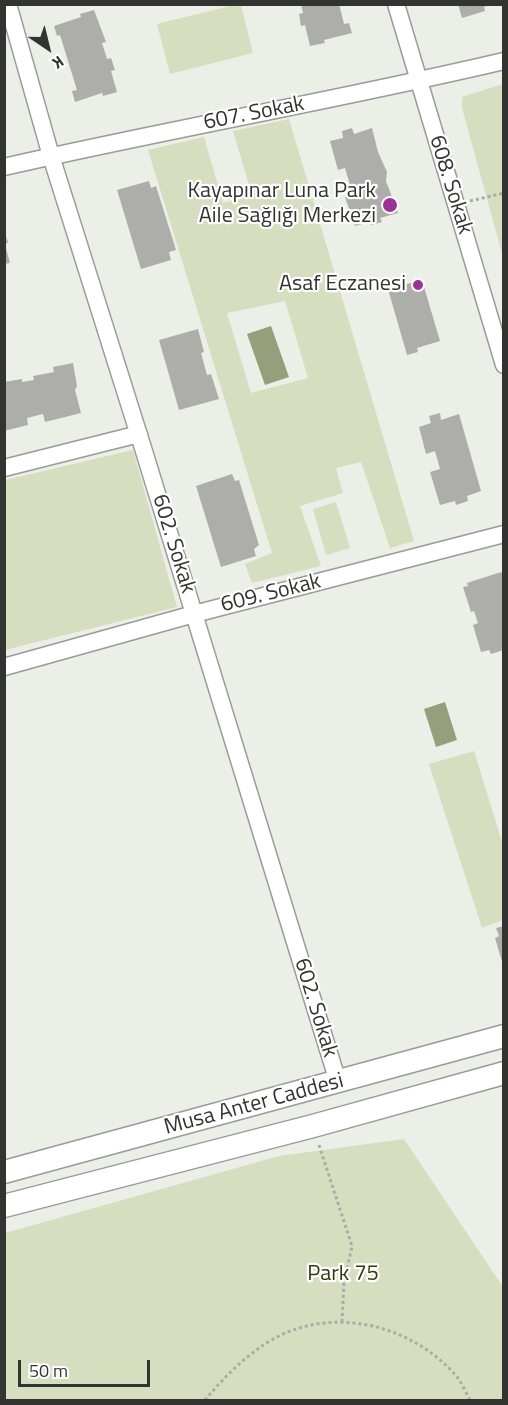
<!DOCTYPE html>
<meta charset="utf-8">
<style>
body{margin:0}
#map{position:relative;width:508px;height:1405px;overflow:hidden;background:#eceee8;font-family:"Titillium Web",sans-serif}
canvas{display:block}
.frame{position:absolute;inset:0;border:6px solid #333432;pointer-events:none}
.north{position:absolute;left:18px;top:18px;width:60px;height:60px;-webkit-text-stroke:4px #fff;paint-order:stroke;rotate:145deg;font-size:16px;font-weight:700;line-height:24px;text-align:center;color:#333432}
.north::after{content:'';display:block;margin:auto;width:21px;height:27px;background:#333432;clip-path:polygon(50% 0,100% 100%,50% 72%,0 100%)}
.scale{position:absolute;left:18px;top:1360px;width:132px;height:27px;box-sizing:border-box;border:3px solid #333432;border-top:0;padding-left:8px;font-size:18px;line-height:21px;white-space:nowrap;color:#333432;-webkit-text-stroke:4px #fff;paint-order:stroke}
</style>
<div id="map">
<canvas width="508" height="1405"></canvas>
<div class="frame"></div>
<div class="north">K</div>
<div class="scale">50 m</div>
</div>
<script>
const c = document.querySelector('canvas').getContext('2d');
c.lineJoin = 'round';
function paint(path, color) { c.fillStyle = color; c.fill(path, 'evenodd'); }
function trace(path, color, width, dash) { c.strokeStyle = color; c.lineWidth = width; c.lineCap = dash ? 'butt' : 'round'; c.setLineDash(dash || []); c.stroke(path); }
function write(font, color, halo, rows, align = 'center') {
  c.font = font + ' "Titillium Web",sans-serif'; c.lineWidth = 4.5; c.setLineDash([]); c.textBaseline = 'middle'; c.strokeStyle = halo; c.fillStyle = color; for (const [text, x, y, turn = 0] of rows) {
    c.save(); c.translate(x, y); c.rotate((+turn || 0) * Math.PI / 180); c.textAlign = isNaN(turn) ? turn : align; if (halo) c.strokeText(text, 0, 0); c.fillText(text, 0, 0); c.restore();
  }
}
const green = new Path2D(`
 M234 5H241L253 53 170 74 157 24Z
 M503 84H504L503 257 462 108V97Z
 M289 119 414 541 390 548 361 462 336 468 343 493 300 506 321 566 252 583 245 564 272 553 148 150 204 137 223 203 252 195 233 131ZM285 301 308 378 251 393 227 313Z
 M133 450 177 607 5 650V480Z
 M336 502 350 548 326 555 313 509Z
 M474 751 503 845V920L482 928 429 764Z
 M404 1139 503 1287V1400H5V1233L279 1156Z`);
const water = new Path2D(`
 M271 326 289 377 265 385 247 334Z
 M445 702 457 740 436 747 424 709Z`);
const building = new Path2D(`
 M301 4H339L344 24 349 23 352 33 324 40 325 43 310 46 305 25 301 26 299 14 303 13Z
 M458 4H490V5L484 7 485 11 462 18Z
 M94 10 106 42 102 43 107 59 111 58 115 70 111 71 117 92 103 96 102 93 75 102 72 91 77 90 60 35 57 36 54 26 81 17 80 14Z
 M352 128 354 134 372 128 378 152 387 172 386 181 398 213 380 218 382 222 371 225 370 222 355 226 345 197 353 195 345 168 338 170 330 141 343 138 342 131Z
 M149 181 151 188 156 186 176 250 169 252 171 260 141 269 117 190Z
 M4 231 8 242 5 245 10 263 4 264Z
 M405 279 407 284 422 280 440 341 417 348 418 352 407 355 388 289 399 286 398 281Z
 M198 329 204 352 201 353 207 375 211 374 219 399 179 410 159 340Z
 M73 363 77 386 75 390 81 413 45 422 43 414 27 418 28 425 4 431V382L22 379V382L34 380 33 376 54 372 53 367Z
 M440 413 441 420 459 414 481 491 467 496 468 501 456 505 455 501 440 505 430 472 440 469 435 451 426 454 419 427 431 423 429 416Z
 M232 474 235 481 239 480 259 545 254 549 256 556 221 567 196 486Z
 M501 572 504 576V650L491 654 489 650 481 652 473 625 478 623 474 611 471 612 463 587 468 586 467 583Z
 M504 926V965H503L495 938 499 936 496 928Z`);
const path = new Path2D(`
 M470 201 504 193
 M319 1145 352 1246 344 1282 342 1321
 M205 1400C225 1376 249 1352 277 1337 337 1306 414 1326 457 1377 462 1383 466 1393 470 1400`);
const minor = new Path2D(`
 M8 4 51 156 143 448 338 1082
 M396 4 504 365
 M4 167C170 129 338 100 504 61
 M4 468 139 434
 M4 667 194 614 504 534`);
const secondary = new Path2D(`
 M4 1172 504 1036
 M4 1206 313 1126 504 1073`);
const markers = [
 [390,205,8,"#9b3396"],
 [418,285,6,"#9b3396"]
];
const streetNames = [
 ["607. Sokak",254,114,-11],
 ["608. Sokak",450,185,73],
 ["602. Sokak",173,544,73],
 ["609. Sokak",271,594,-14],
 ["602. Sokak",315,1008,73],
 ["Musa Anter Caddesi",254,1105,-15]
];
const poiNames = [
 ["Kayapınar Luna Park",376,192],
 ["Aile Sağlığı Merkezi",376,217],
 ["Asaf Eczanesi",406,285]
];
const parkNames = [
 ["Park 75",343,1275]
];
paint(green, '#d5debf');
paint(water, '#969f7c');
paint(building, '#adaea9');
trace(minor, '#9a9b96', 19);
trace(secondary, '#9a9b96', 25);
trace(path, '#aaaca7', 3, [3, 3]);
trace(minor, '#fff', 16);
trace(secondary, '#fff', 22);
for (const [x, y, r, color] of markers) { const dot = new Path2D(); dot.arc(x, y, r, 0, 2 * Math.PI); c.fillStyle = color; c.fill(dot); trace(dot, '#fff', 2); }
write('22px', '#333432', '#fff', streetNames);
write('22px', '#333432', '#fff', poiNames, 'right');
write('22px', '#313a0f', '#fff', parkNames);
</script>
